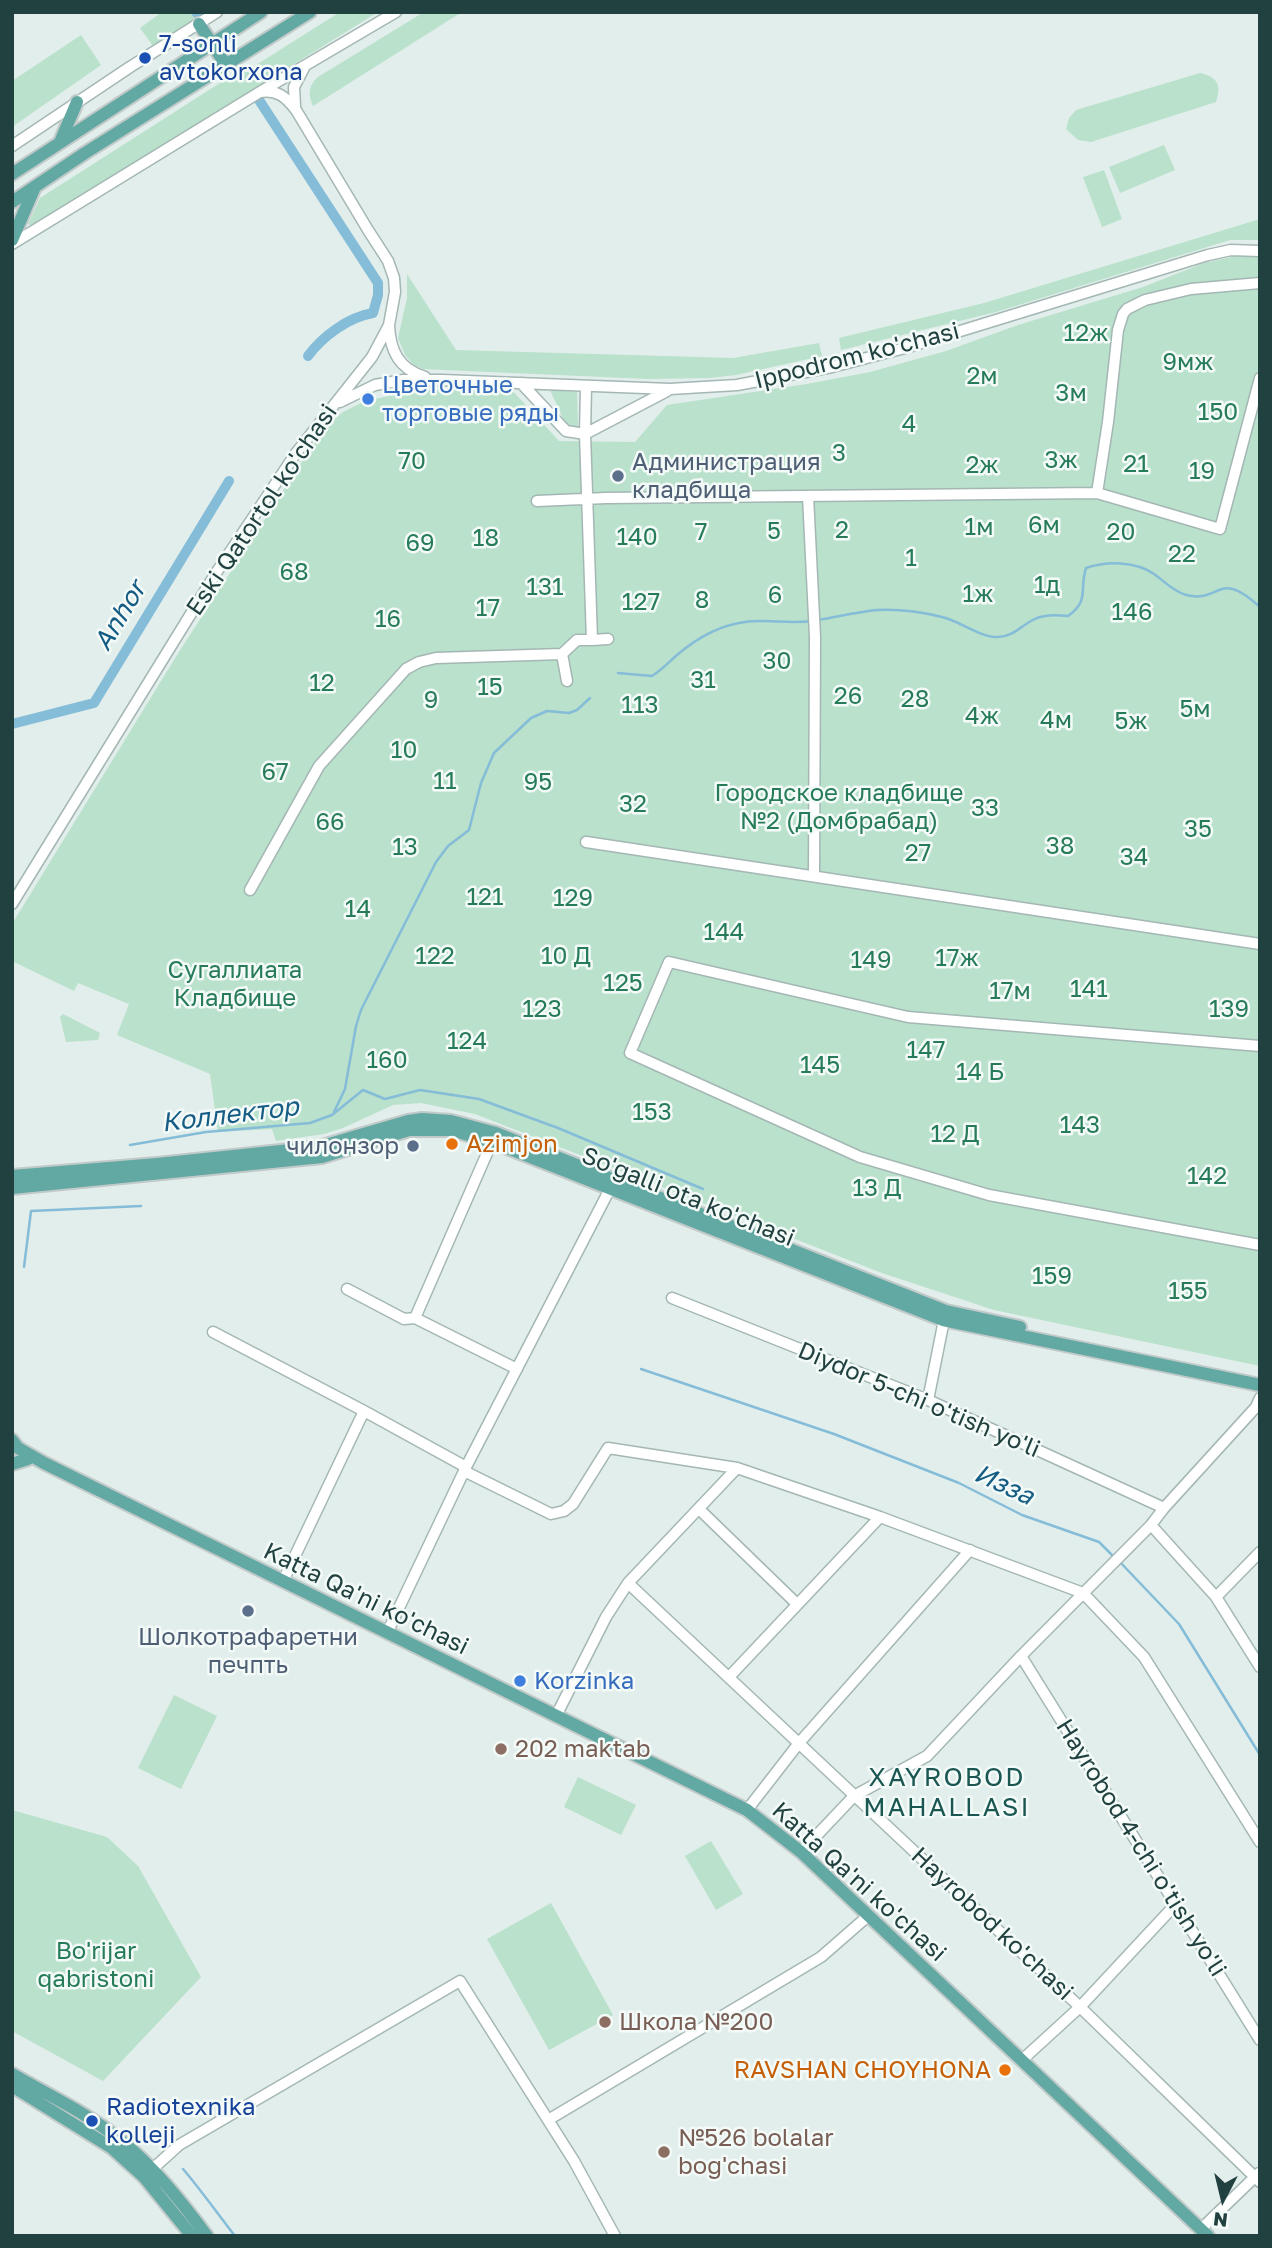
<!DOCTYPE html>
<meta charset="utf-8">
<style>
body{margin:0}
#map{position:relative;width:1272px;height:2248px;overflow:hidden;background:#e2eeeb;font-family:"Golos Text",sans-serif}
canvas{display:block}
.frame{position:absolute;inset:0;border:14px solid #20413f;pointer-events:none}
.north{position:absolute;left:1188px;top:2164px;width:70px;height:70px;-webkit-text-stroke:5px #f3faf8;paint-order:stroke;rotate:187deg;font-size:19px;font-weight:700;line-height:28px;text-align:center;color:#20413f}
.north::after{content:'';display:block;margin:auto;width:24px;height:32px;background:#20413f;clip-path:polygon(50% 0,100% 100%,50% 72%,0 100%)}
</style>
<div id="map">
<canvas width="1272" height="2248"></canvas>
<div class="frame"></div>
<div class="north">N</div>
</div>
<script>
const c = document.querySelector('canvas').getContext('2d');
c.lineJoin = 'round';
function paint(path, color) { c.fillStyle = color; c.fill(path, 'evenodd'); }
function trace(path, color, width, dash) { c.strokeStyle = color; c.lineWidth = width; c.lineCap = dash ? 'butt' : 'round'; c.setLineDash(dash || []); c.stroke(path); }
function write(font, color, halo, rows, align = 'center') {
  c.font = font + ' "Golos Text",sans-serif'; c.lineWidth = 5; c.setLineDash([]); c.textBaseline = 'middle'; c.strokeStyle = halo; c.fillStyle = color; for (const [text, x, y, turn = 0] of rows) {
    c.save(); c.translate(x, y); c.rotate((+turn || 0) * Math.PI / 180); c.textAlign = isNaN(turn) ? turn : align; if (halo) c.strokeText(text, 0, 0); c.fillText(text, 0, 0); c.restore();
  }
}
const green = new Path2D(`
 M162 12H205L153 46 140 28Z
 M340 12H378L33 226 28 224 40 198 242 69 245 72Z
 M424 12H462L313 106C308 94 308 86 318 77Z
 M81 35 101 65 12 127V81Z
 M1200 73C1217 77 1222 84 1216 102L1091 142 1078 140 1066 129 1069 118 1076 110Z
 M1164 145 1175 170 1120 193 1109 167Z
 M1104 170 1122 219 1102 227 1083 177Z
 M1260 219V240H1230L996 312 841 350 839 338 984 303Z
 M1236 256 1260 257V1366L994 1310 882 1273 475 1114 421 1103 393 1105 343 1128 324 1134 276 1141 272 1129 218 1132 210 1074 117 1035 129 1004 78 983 74 991 12 961V924L177 655 323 429 343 412 365 401 418 390 509 387 559 441 635 442 667 405 807 384 870 372 946 351 1018 325 1143 287 1204 263Z
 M407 274 456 350 733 358 819 343 822 356 736 375 710 378 648 379 422 369 413 364 405 355 398 338 407 298Z
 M550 390 577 392 578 427 566 425Z
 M63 1014 100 1033 98 1040 66 1042 60 1017Z
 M174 1695 217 1716 181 1789 138 1768Z
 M578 1777 636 1805 621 1835 564 1807Z
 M12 1810 107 1837 138 1866 201 1977 103 2081 12 2031Z
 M711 1841 743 1894 716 1910 685 1856Z
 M551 1903 613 2015 549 2050 487 1939Z`);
const stream = new Path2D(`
 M818 620C837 617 857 612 877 610 897 609 922 612 942 617 960 621 981 638 998 637 1012 637 1020 627 1031 621 1042 614 1056 615 1068 616 1090 600 1079 590 1086 568 1107 561 1135 561 1154 574 1164 581 1174 592 1186 595 1203 599 1208 594 1222 589 1235 585 1251 599 1260 607
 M618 673 652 676C662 670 669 662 677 655 697 638 720 625 745 622 767 619 789 624 811 621
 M334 1112 345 1089 356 1026 361 1010 436 862 448 846 469 830 481 783 494 753 531 718 547 711 569 713 577 710 590 698
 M130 1145 206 1132 310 1123 332 1115 363 1090 385 1099 420 1090 479 1099 558 1128 703 1189
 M24 1267 31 1211 141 1206
 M641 1369 834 1434 959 1483 1022 1515 1099 1542 1114 1557
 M1119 1561 1179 1624 1260 1755
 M183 2169C201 2190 217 2213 235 2236`);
const canal = new Path2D(`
 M196 12 197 13
 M259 100 378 283V295L373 313C348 317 322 337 308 356
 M12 724 94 703 229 481`);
const minor = new Path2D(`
 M295 106 294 87 304 68
 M12 146 130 67 217 12
 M12 244 260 92 396 12
 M389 325C390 351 399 369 425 377
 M521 383 566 431 585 434 667 391
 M340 402 375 385 403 380H442L670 389 737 385 832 367 905 348 1208 255 1231 250 1260 251
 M1097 493 1108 422 1118 330 1123 314 1127 309 1145 300 1191 289 1260 283
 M808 496 815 637 814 876
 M537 501 606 498 1097 493 1220 529 1260 378
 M592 640 608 639
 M562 654 567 681
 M586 842 1260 944
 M250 890 319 766 406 669 419 662 436 658 562 654 577 640H592L585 434 586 386
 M12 904 216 573 296 453 372 357 389 325 395 292 394 278 388 261 368 230 296 110C286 97 277 89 260 92
 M1260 1046 908 1017 669 962 630 1053 860 1157 989 1195 1260 1245
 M347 1289 404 1319 415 1318 517 1369
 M672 1298 928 1400 1164 1508
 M415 1318 495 1135
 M213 1332 364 1411 466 1467
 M928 1400 945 1315
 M464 1471 551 1514 564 1511 573 1504 608 1448 737 1468 880 1517 1083 1593 1144 1657 1260 1842
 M700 1510 797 1604
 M1151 1525 1216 1597 1260 1667
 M283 1581 364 1411
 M628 1583 1080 2007 1260 2182
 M1216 1597 1260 1552
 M387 1633 466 1467 613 1183
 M1021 1656 1260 2040
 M729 1677 880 1517
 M556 1716 606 1617 628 1583 737 1468
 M747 1810 799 1743 970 1550
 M801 1852 854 1796 927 1756 1021 1656 1151 1525 1164 1508 1256 1407 1260 1398
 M1022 2060 1080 2007 1175 1905
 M548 2120 574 2161 615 2236
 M147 2174 179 2145 460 1981 548 2120 821 1957 868 1916
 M1201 2229 1259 2173`);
const major = new Path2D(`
 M199 24 226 65
 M60 142 77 102
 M12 174 261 12
 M12 202 85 153 310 12
 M12 240 34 189
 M12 1176 157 1164 319 1147 408 1121 422 1119 451 1121 496 1133 946 1311 1020 1327
 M12 1188 322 1157 409 1130H451L492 1142 943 1320 1260 1385
 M12 1440 18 1448 44 1463 747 1810 801 1852 1208 2236
 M12 1464 28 1459
 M12 2074C48 2095 87 2113 119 2139 153 2166 181 2201 207 2236
 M12 2086 112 2148 144 2177 192 2236`);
const markers = [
 [145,58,7,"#1a4fb4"],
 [368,399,7,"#3f7fe0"],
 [618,476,7,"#5c6f8a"],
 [452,1144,7,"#e8710a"],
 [413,1146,7,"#5c6f8a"],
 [248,1611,7,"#5c6f8a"],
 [520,1681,7,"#3f7fe0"],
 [501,1749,7,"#8d6e63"],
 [605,2022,7,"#8d6e63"],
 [1005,2070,7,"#e8710a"],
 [92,2121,7,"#1a4fb4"],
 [664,2152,7,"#8d6e63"]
];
const transitNames = [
 ["7-sonli",159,44],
 ["avtokorxona",159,72],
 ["Radiotexnika",106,2107],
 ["kolleji",106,2135]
];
const parkNames = [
 ["12ж",1086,333],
 ["9мж",1188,362],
 ["2м",982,376],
 ["3м",1071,393],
 ["150",1218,412],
 ["4",909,424],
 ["3",839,453],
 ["3ж",1061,460],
 ["70",412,461],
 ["21",1136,464],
 ["2ж",982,465],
 ["19",1202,471],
 ["6м",1044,525],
 ["1м",979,527],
 ["2",842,530],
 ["5",774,531],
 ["7",701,532],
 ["20",1121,532],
 ["140",637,537],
 ["18",486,538],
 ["69",420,543],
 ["22",1182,554],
 ["1",911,558],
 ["68",294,572],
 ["1д",1047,585],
 ["131",545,587],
 ["1ж",978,594],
 ["6",775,595],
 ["8",702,600],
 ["127",641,602],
 ["17",488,608],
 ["146",1132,612],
 ["16",388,619],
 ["30",777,661],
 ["31",703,680],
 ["12",322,683],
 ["15",490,687],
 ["26",848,696],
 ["28",915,699],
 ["9",431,700],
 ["113",640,705],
 ["5м",1195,709],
 ["4ж",982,716],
 ["4м",1056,720],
 ["5ж",1131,721],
 ["10",404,750],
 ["67",275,772],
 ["11",445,781],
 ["95",538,782],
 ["Городское кладбище",839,793],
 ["№2 (Домбрабад)",839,821],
 ["32",633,804],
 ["33",985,808],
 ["66",330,822],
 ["35",1198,829],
 ["38",1060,846],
 ["13",405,847],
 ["27",918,853],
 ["34",1134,857],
 ["121",485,897],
 ["129",573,898],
 ["14",358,909],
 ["144",724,932],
 ["122",435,956],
 ["10 Д",566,956],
 ["17ж",957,958],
 ["149",871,960],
 ["Сугаллиата",235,970],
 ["Кладбище",235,998],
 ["125",623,983],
 ["141",1089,989],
 ["17м",1010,991],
 ["123",542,1009],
 ["139",1229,1009],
 ["124",467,1041],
 ["147",926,1050],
 ["160",387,1060],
 ["145",820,1065],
 ["14 Б",980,1072],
 ["153",652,1112],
 ["143",1080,1125],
 ["12 Д",955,1134],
 ["142",1207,1176],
 ["13 Д",877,1188],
 ["159",1052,1276],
 ["155",1188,1291],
 ["Bo'rijar",96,1951],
 ["qabristoni",96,1979]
];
const streetNames = [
 ["Ippodrom ko'chasi",857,356,-14],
 ["Eski Qatortol ko'chasi",262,510,-56],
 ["So'galli ota ko'chasi",688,1197,22],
 ["Diydor 5-chi o'tish yo'li",919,1400,23],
 ["Katta Qa'ni ko'chasi",366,1599,26],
 ["Hayrobod 4-chi o'tish yo'li",1141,1848,58],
 ["Katta Qa'ni ko'chasi",859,1882,42],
 ["Hayrobod ko'chasi",992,1924,43]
];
const shopNames = [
 ["Цветочные",382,385],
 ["торговые ряды",382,413],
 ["Korzinka",534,1681]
];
const serviceNames = [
 ["Администрация",632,462],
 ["кладбища",632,490],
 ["чилонзор",399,1146,"right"],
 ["Шолкотрафаретни",248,1637,"center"],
 ["печпть",248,1665,"center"]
];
const foodNames = [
 ["Azimjon",466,1144],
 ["RAVSHAN CHOYHONA",991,2070,"right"]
];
const educationNames = [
 ["202 maktab",515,1749],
 ["Школа №200",619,2022],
 ["№526 bolalar",678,2138],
 ["bog'chasi",678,2166]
];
const waterNames = [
 ["Anhor",120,616,-59],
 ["Коллектор",230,1115,-7],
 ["Изза",1004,1485,25]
];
const neighbourhoodNames = [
 ["XAYROBOD",947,1778],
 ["MAHALLASI",947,1808]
];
paint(green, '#b9e1cb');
trace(stream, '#85bcd8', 2.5);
trace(canal, '#85bcd8', 10);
trace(minor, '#a4b7b4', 13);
trace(major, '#c1cac9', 16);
trace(minor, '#fff', 10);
trace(major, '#62a8a3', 12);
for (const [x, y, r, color] of markers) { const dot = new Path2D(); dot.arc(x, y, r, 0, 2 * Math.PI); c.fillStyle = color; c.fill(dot); trace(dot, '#f3faf8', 2.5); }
write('24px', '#164399', '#f3faf8', transitNames, 'left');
write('24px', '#267c58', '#f3faf8', parkNames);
write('24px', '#20413f', '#f3faf8', streetNames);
write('24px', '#366cbe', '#f3faf8', shopNames, 'left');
write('24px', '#4e5e75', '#f3faf8', serviceNames, 'left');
write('24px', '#c56008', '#f3faf8', foodNames, 'left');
write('24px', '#785e54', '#f3faf8', educationNames, 'left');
write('italic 26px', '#145c84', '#f3faf8', waterNames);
c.letterSpacing = '2px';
write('26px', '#1a5652', '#f3faf8', neighbourhoodNames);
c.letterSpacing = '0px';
</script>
